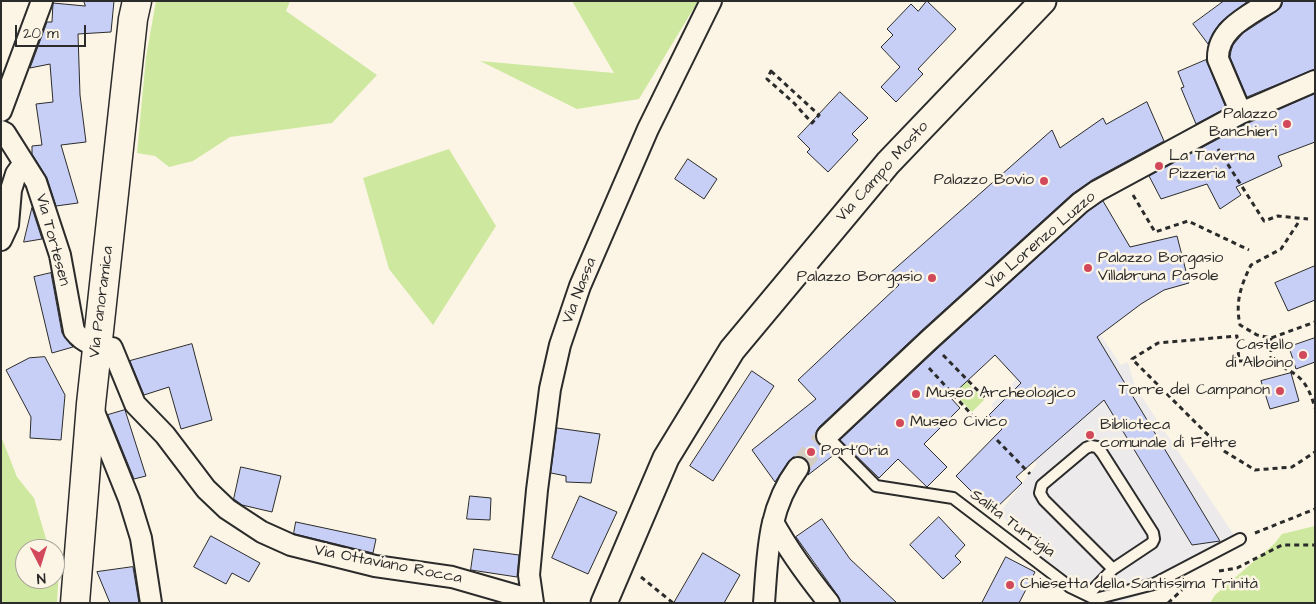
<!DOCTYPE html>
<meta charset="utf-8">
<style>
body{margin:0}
#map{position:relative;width:1316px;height:604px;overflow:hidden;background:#fcf5e5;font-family:"Architects Daughter",sans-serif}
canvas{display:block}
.frame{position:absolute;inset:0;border:2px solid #2b2b2b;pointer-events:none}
.north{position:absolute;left:15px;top:539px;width:50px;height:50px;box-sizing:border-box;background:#fcf5e5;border:1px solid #a8a49b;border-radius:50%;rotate:175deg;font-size:14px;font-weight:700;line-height:20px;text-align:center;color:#2b2b2b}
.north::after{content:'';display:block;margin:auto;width:18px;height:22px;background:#d1495b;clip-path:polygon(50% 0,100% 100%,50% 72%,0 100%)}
.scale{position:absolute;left:15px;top:25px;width:71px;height:22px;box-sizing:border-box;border:2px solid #2b2b2b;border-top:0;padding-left:6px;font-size:15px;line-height:18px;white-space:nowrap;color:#2b2b2b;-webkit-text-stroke:4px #fcf5e5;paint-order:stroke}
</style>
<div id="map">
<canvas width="1316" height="604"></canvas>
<div class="frame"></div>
<div class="north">N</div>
<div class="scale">20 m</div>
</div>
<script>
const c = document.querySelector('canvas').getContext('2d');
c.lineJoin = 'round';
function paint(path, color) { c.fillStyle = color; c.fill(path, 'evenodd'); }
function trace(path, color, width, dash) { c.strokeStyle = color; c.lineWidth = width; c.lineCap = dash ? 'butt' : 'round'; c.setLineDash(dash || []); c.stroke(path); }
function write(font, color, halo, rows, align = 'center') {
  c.font = font + ' "Architects Daughter",sans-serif'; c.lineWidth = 5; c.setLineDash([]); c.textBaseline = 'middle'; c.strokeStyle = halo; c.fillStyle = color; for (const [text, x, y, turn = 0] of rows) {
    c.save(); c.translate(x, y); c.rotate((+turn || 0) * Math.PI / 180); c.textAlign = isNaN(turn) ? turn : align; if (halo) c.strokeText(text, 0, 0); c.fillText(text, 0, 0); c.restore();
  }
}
const built = new Path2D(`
 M1084 311 1121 365 1128 362 1135 387 1240 544 1158 588 1120 603H1094L1087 601 999 513 1037 464 991 405Z`);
const green = new Path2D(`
 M156 1H290L286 11 377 75 332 123 230 137 193 161 169 167 155 156 137 153 146 57Z
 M572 1H698L639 99 577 109 480 61 614 73Z
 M449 149 496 226 433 325 389 269 363 178Z
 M934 348 984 400 972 412 922 359Z
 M1 436 17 477 34 498 49 549H25V579H55V564L59 567 57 603H1Z
 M1315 526V603H1210L1215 595 1274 544 1282 534Z`);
const building = new Path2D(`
 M84 1H114L111 32 78 34 80 95 86 142 61 145 78 203 56 206 47 178 32 154V146L42 145 36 104 53 102 50 64 30 68 47 22H52L53 3 85 6Z
 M927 1 956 29 918 69 923 74 896 102 881 87 900 67 881 47 893 35 887 29 911 4 918 11Z
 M1224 1H1248L1220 23 1213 33 1208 44 1193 24Z
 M1283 1H1315V69L1247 97 1230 57 1231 51 1233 45 1243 33 1277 11 1281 7Z
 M1206 60 1226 108 1196 124 1181 88 1184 87 1178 72Z
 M840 92 868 118 852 134 858 140 828 172 807 152 810 149 798 137Z
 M1315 94V142L1278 156 1282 166 1236 187 1241 195 1220 209 1207 184 1161 199 1149 176 1246 124Z
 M1147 102 1164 141 1092 180 1072 194 921 331 819 427 816 433 815 438 818 444 823 447 829 448 835 454 808 475 810 469 808 462 804 458 799 456 793 457 788 462 775 482 752 450 816 399 798 380 899 285 889 274 1052 130 1060 148 1103 118 1106 124Z
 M688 159 717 179 704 199 675 179Z
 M1103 201 1130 247 1177 236 1189 283 1164 290 1141 304 1097 337 1220 541 1192 545 1104 400 1016 477 1022 483 992 512 956 476 1002 429 989 415 1021 383 995 355 950 397 960 408 924 444 947 467 927 487 898 459 879 478 840 440 937 349 1087 212Z
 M32 208 42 239 24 242Z
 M1315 266V300L1288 311 1275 283Z
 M51 273 62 333 73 347 52 353 34 277Z
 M1315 338V362L1296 369 1289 347Z
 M192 344 212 420 181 429 169 387 144 395 130 361Z
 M45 357 65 395 61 440 30 438 31 417 6 370 29 358Z
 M752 371 774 386 713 481 690 466Z
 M1291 373 1299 401 1270 409 1261 381Z
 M125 410 146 476 134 479 108 415Z
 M557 428 600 434 591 483 566 482V476L551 473Z
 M241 467 281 476 272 512 242 505 234 499Z
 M470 496 491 498 490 520 467 519Z
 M580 496 617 512 588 574 552 558Z
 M939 517 965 545 955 556 961 562 943 579 910 545Z
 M822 519 850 559 897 603H841L838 596 796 537Z
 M296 522 376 539 373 553 295 534 294 533Z
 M211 536 260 563 249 582 232 573 226 584 194 567Z
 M474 549 519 555 517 577 471 570Z
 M703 553 740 575 724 603H674Z
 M1006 557 1035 572 1019 603H982Z
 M133 567 139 603H110L97 572Z`);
const minorTunnel = new Path2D(`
 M798 468 815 447 827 436`);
const path = new Path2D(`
 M771 71 819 115 812 123 794 103 767 79Z
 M1218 149 1264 221 1278 216 1308 219
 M1133 195 1155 232 1188 221 1249 250
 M1298 223 1281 249 1251 265C1241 285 1235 302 1240 325L1257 335 1271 338 1315 322
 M1271 338V361C1298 375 1306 377 1315 408
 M943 355 987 400
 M1271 361H1239L1237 336 1158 343 1132 359 1224 451 1255 470 1292 467 1315 452
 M929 368 972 415
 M997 440 1030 474
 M1255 533 1315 509
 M1219 571 1237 568 1282 545H1315
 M641 577 673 603
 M1168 603 1182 590`);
const service = new Path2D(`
 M827 436 876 486 953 498 1070 587 1095 599 1154 584 1240 539
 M1088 595 1113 569 1152 543 1154 539 1153 533 1102 453 1097 447 1091 446 1086 448 1042 485 1040 493 1044 500 1113 569`);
const minor = new Path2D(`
 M1 111 42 1
 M1241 113 1218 59C1217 29 1248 16 1271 1
 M1 131 5 133 36 182 60 255 74 331C84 344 97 347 112 348L135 404 165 435 206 489 227 509 262 532 291 545 375 566 452 577 532 600
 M1 240 8 225 11 190 16 174 24 163
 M92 407 129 499 141 538 151 603
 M827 436 929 340 1080 203 1097 191 1241 113 1315 81
 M773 522C789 551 808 577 829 603
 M533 603 529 575 537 490 550 389 560 345 580 286 648 129 711 1
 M764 603C768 553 767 510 798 468`);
const tertiary = new Path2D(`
 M604 603 666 458 732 350 888 163 1043 1`);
const primary = new Path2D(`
 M75 603 91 404 133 19 137 1`);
const markers = [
 [1287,124,5,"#d1495b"],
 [1159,166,5,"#d1495b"],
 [1044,181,5,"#d1495b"],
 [1088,268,5,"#d1495b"],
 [932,278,5,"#d1495b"],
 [1303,355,5,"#d1495b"],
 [1280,391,5,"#d1495b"],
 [916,394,5,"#d1495b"],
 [900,423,5,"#d1495b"],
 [1090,435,5,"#d1495b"],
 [811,452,5,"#d1495b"],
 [1010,585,5,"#d1495b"]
];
const poiNames = [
 ["Palazzo",1277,115,"right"],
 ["Banchieri",1277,133,"right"],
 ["La Taverna",1169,157],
 ["Pizzeria",1169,175],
 ["Palazzo Bovio",1034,181,"right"],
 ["Palazzo Borgasio",1098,259],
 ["Villabruna Pasole",1098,277],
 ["Palazzo Borgasio",922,278,"right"],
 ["Castello",1293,346,"right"],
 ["di Alboino",1293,364,"right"],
 ["Torre del Campanon",1270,391,"right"],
 ["Museo Archeologico",926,394],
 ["Museo Civico",910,423],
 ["Biblioteca",1100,426],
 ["comunale di Feltre",1100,444],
 ["Port'Oria",821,452],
 ["Chiesetta della Santissima Trinità",1020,585]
];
const streetNames = [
 ["Via Campo Mosto",883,172,-48],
 ["Via Tortesen",52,240,75],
 ["Via Lorenzo Luzzo",1041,241,-41],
 ["Via Nassa",580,291,-69],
 ["Via Panoramica",102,302,-83],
 ["Salita Turrigia",1012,524,37],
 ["Via Ottaviano Rocca",388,565,11]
];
paint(built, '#eceaea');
paint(green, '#cee99f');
paint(building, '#c8cff7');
trace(building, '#2b2b2b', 1);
trace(minorTunnel, '#d2cdc0', 20, [20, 10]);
trace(service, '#2b2b2b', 14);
trace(minor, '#2b2b2b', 24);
trace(tertiary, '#2b2b2b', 29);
trace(primary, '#2b2b2b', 31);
trace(path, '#2b2b2b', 3, [5, 4]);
trace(service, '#fcf5e5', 10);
trace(minor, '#fcf5e5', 20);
trace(tertiary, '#fcf5e5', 25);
trace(primary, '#fcf5e5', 28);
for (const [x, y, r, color] of markers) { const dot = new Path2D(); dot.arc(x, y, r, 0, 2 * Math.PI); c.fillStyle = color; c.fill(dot); trace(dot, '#fcf5e5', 2); }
write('16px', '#2b2b2b', '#fcf5e5', poiNames, 'left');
write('16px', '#2b2b2b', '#fcf5e5', streetNames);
</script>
